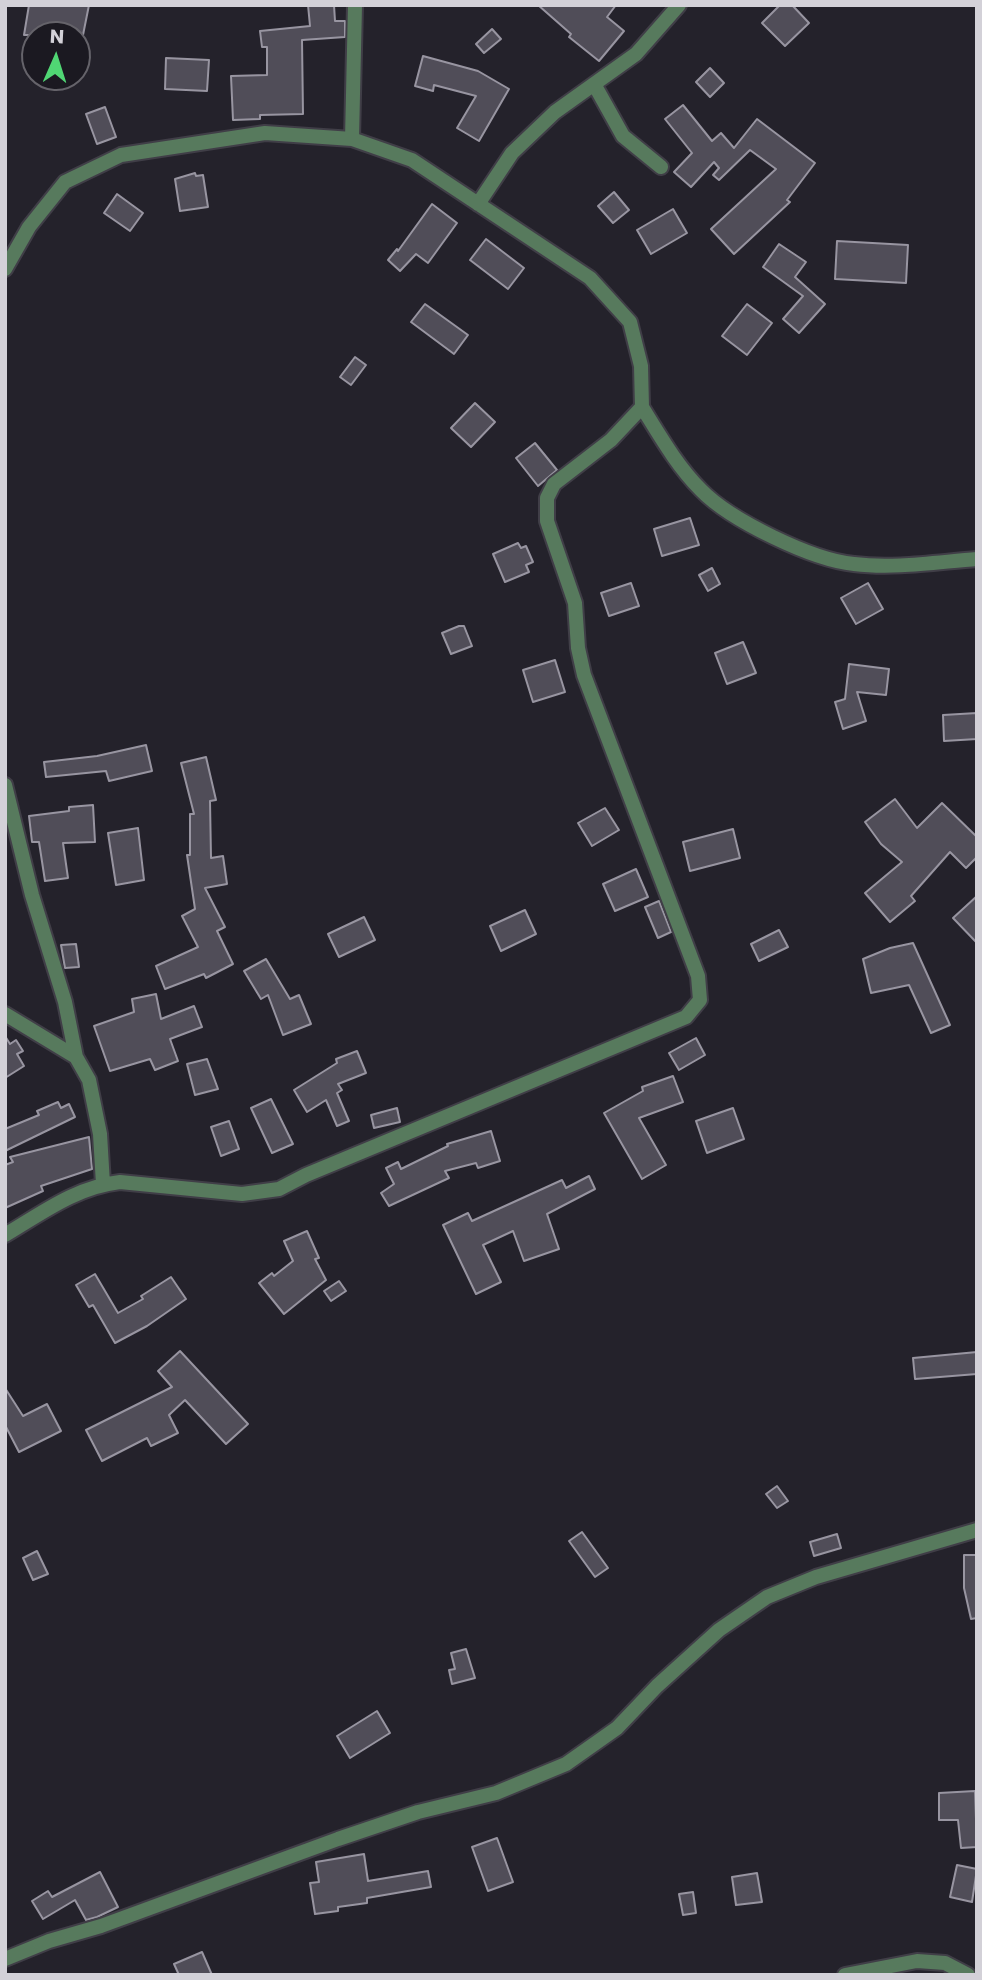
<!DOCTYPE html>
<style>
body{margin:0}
#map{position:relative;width:982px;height:1980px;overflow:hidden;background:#24222b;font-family:Poppins,sans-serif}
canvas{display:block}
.frame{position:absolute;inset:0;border:7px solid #d3d1d8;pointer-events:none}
.north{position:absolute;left:21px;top:21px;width:70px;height:70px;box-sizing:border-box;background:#1b1921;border:2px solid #65636a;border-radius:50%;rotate:3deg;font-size:19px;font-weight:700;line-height:28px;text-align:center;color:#d3d1d8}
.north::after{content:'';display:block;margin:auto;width:24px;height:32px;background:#50d674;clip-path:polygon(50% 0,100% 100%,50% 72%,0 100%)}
</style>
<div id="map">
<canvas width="982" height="1980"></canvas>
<div class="frame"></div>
<div class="north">N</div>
</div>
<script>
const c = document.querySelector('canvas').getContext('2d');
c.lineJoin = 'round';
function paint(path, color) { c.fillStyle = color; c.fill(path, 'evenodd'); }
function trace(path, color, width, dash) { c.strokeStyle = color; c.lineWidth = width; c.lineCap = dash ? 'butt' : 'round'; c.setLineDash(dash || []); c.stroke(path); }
const building = new Path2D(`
 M29 5H89L83 35H24Z
 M308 5H334L335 21H345V37L302 40 303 114 260 115V119L233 120 231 76 267 75V47H262L260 31 310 26Z
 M538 5H616L607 17 624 31 599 61 569 37 571 34Z
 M780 5H792L809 23 785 46 762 23Z
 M492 29 501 39 484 53 476 44Z
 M423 56 478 71 509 89 479 141 457 128 476 96 434 85 433 91 415 86Z
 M166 58 209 60 207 91 165 89Z
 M710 68 724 83 710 97 696 82Z
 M683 105 712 141 721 133 734 148 757 119 815 163 787 200 790 202 734 254 711 229 776 169 750 150 719 180 713 175 719 168 714 162 691 187 674 172 692 153 665 119Z
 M105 107 116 137 97 144 86 114Z
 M195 173 196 176 203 175 208 207 180 211 175 179Z
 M614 192 629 210 613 223 598 206Z
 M117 194 143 213 130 231 104 213Z
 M432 204 457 223 428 263 416 254 400 271 388 260 397 249 398 251Z
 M673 209 687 233 651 254 637 230Z
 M486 239 524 268 508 289 470 260Z
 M837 241 908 245 906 283 835 279Z
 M779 244 806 262 795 277 825 304 799 333 783 319 803 296 763 267Z
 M425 304 468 335 454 354 411 322Z
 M747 304 772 323 747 355 722 336Z
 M355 357 366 365 351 385 340 377Z
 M475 403 495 422 471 447 451 428Z
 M535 443 557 470 538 486 516 458Z
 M690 518 699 545 662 556 654 529Z
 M518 543 521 548 526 546 533 562 526 565 529 572 505 582 493 554Z
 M712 568 720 584 708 591 699 575Z
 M631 583 639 606 609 616 601 593Z
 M868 583 883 609 856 624 841 598Z
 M459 626H464L472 646 451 654 442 633Z
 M743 642 756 673 727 684 715 653Z
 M555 660 565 692 533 702 523 670Z
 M849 664 889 669 886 695 857 692 866 721 843 729 835 702 845 699Z
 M977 713V739L944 741 943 715Z
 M146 745 152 771 109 781 106 771 46 777 44 762 97 756Z
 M206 757 216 800 210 801 211 858 223 856 227 884 205 888 225 927 217 931 233 964 206 978 204 974 165 989 156 966 198 947 182 916 195 909 187 855H190V814H194L181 763Z
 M895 799 917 828 942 803 977 837V857L966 868 950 852 911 896 915 901 890 922 865 893 902 862 881 844 865 822Z
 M93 805 95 842 63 843 68 878 45 881 39 842H32L29 816 69 811V807Z
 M605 808 619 830 592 846 578 823Z
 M138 828 144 880 116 885 108 833Z
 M733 829 740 858 690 871 683 842Z
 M636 869 648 897 615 911 603 884Z
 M977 896V943L953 918Z
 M659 901 671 932 658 938 645 907Z
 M525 910 536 934 501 951 490 926Z
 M364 917 375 940 339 957 328 934Z
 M779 930 788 947 759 961 751 944Z
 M913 943 950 1025 931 1033 909 985 871 993 863 959 890 948Z
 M76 944 79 967 65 968 61 945Z
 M266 959 290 999 299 995 311 1024 283 1035 268 995 261 999 244 971Z
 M156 994 161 1019 194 1006 202 1027 170 1039 178 1061 155 1070 150 1059 110 1071 94 1026 134 1012 132 999Z
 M5 1036 10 1044 16 1040 23 1051 17 1054 24 1066 5 1078Z
 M696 1038 705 1055 679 1070 669 1053Z
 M357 1051 366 1073 338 1084 342 1090 337 1093 349 1121 337 1126 326 1100 307 1112 294 1090 337 1063 336 1059Z
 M207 1059 218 1089 195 1095 187 1064Z
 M673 1076 683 1102 639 1118 666 1165 642 1179 604 1113 643 1091 642 1087Z
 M271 1099 293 1144 272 1153 251 1108Z
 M58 1102 61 1108 69 1104 75 1117 5 1151V1129L39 1115 37 1111Z
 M397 1108 400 1122 374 1128 371 1115Z
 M733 1108 744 1139 707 1153 696 1121Z
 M229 1121 239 1149 221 1156 211 1127Z
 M491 1131 500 1161 478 1168 476 1163 445 1171 449 1178 389 1206 381 1193 394 1184 386 1168 398 1162 401 1169 448 1146 447 1144Z
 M89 1137 92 1169 41 1186 43 1191 5 1208V1165L13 1162 10 1157Z
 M589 1176 595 1189 547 1214 559 1249 524 1261 513 1231 483 1245 501 1282 476 1294 443 1225 468 1213 472 1221 562 1180 566 1188Z
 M307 1231 319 1258 315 1259 326 1280 284 1314 259 1283 272 1273 274 1276 293 1261 284 1241Z
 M95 1274 118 1313 143 1299 141 1296 171 1277 186 1299 147 1326 115 1343 93 1305 89 1307 76 1285Z
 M339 1281 346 1291 331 1301 324 1291Z
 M180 1351 248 1424 226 1444 185 1400 169 1415 178 1433 151 1446 147 1438 102 1461 86 1430 172 1387 158 1371Z
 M977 1352V1374L915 1379 913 1358Z
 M5 1388 23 1416 47 1404 61 1431 19 1452 5 1425Z
 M777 1486 788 1501 777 1508 766 1494Z
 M582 1532 608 1568 595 1577 569 1541Z
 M837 1534 841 1548 814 1556 810 1542Z
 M37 1551 48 1574 33 1580 23 1558Z
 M964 1555H977V1618L971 1619 964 1588Z
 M466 1649 475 1678 452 1684 449 1670 455 1669 451 1653Z
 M377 1711 390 1733 350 1758 337 1736Z
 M975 1791 977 1847 961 1848 958 1820H939V1793Z
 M497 1838 513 1882 488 1891 472 1847Z
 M364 1854 368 1881 428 1871 431 1887 367 1898V1903L338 1907V1911L315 1914 310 1883 319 1882 316 1862Z
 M957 1865 977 1869 972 1902 950 1897Z
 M100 1872 118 1907 97 1917 86 1920 75 1900 43 1919 32 1901 48 1891 52 1897Z
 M757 1873 762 1902 736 1905 732 1877Z
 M693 1892 696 1913 683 1915 679 1894Z
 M202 1952 212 1975H179L174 1964Z`);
const minor = new Path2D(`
 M594 84 623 136 661 167
 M352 139 355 5
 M478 204 512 153 555 112 636 54 679 5
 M5 269 29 227 65 182 121 155 265 133 352 139 412 160 590 278 630 322 641 366 642 407 611 440 554 484 547 498V521L575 603 578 648 584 675 698 976 700 1000 686 1017 306 1175 279 1189 242 1194 120 1182C76 1187 42 1213 5 1235
 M642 407C660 436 677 466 701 490 730 520 812 560 854 564 894 569 937 562 977 559
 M5 785 32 895 65 1002 76 1057
 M5 1014 76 1057 89 1080 100 1134 103 1184
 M5 1959 49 1941 101 1926 338 1839 418 1812 496 1793 566 1764 617 1728 657 1686 719 1630 767 1597 816 1577 977 1530
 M845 1975 917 1961 945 1963 968 1975`);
paint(building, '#504d58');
trace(building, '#9895a1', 2);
trace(minor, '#403e47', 18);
trace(minor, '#577a5d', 14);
</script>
